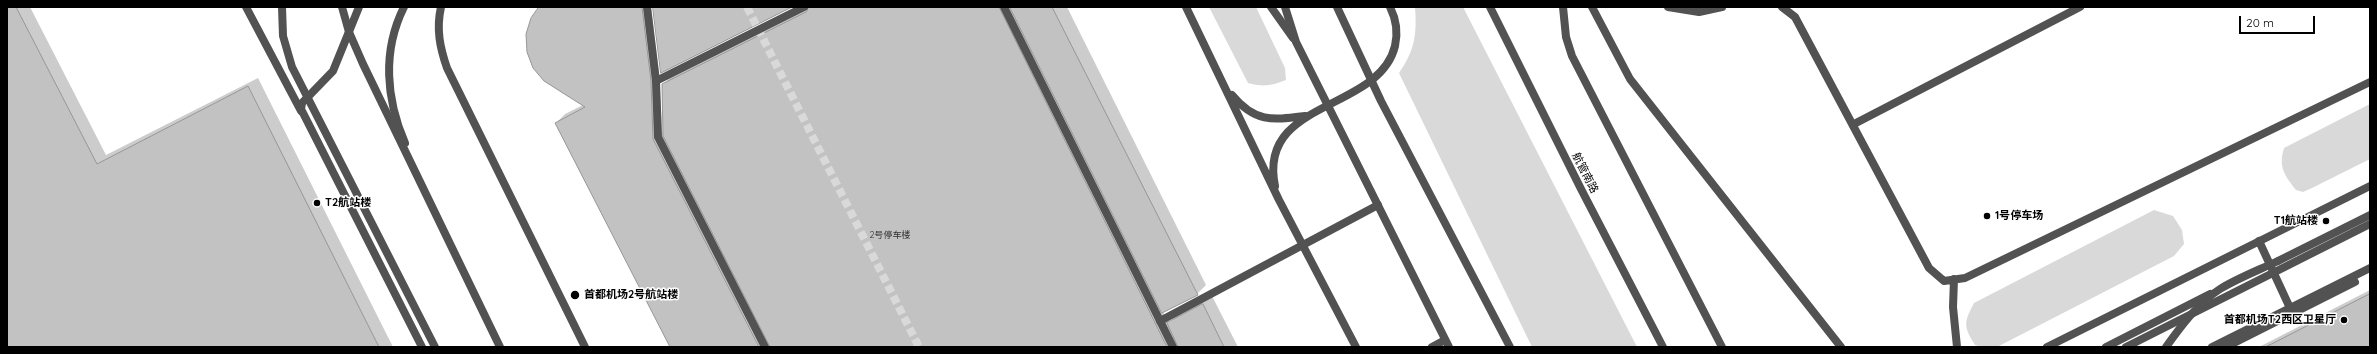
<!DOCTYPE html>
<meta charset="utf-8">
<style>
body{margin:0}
#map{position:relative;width:2377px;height:354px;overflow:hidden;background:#fff;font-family:Quicksand,sans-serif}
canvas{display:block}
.frame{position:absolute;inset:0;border:8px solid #000;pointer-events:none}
.scale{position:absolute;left:2239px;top:16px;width:76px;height:18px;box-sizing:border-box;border:2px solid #000;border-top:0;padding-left:5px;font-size:12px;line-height:14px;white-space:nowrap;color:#000;-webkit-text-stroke:3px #fff;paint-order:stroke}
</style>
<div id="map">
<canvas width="2377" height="354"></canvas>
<div class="frame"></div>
<div class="scale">20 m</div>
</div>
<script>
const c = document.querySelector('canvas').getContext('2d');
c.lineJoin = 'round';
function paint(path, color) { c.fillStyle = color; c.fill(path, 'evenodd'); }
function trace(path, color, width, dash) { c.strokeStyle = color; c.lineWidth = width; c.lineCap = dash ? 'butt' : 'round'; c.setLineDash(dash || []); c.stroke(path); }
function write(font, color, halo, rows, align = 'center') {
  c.font = font + ' Quicksand,"Noto Sans SC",sans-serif'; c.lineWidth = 3; c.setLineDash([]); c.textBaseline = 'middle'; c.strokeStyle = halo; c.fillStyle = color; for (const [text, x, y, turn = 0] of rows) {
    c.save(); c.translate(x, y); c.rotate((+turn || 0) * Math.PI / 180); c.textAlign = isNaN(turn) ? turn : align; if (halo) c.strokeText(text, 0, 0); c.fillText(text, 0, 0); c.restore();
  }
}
const green = new Path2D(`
 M1209 7H1256L1285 68 1286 80C1272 86 1262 87 1248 83Z
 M1415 7H1463L1637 347H1532L1399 73C1415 50 1417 34 1415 7Z
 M2370 104V159L2312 188 2303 192 2296 190C2285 176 2278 167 2284 148Z
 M2154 210 2173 216 2182 230 2184 244 2174 256 1997 347H1981L1975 345C1963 326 1964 322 1974 303Z`);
const shadow = new Path2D(`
 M7 7H30L106 155 258 78 393 347H7Z
 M541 7H651L659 72 662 130 664 135 663 85 672 75 809 7H1067L1206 285 1197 294 1163 312 1169 323 1178 314 1212 296 1238 347H671L556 123 565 114 583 105Z
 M2370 290V347H2259Z`);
const building = new Path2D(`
 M7 7H16L97 164 248 86 379 347H7Z
 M539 7H642L651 81 653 139 759 347H670L555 123 585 107 544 81 533 68 527 52 526 34 531 18Z
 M653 7H792L661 73Z
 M809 7H999L1167 347H770L663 136 662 84 806 12Z
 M1010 7H1052L1198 295 1162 313Z
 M2370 294V347H2266Z
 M1203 304 1224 347H1178L1167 323Z`);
const tertiaryTunnel = new Path2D(`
 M747 7 919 347`);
const service = new Path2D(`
 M246 7 301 111
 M647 7 656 81 658 137 765 347
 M1004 7 1173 347
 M1668 7 1699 12 1722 7
 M1782 7 1795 17 1929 268 1944 281 1965 278 2370 82
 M1854 124 2080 7
 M2259 241 2290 308
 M1954 279 1953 307 1957 347
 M1432 347 1445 340`);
const tertiary = new Path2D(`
 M359 7 333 71 302 103 301 109 422 347
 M404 7C382 51 386 99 405 143
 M441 7C436 29 440 48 447 68L585 347
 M1186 7 1279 200 1356 347
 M1271 7 1293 38
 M1490 7 1581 189 1663 347
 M1563 7 1566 37 1572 56 1722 347
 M1592 7 1630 79 1841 347
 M1232 95C1255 123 1273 120 1305 116
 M1275 186C1257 99 1379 112 1395 46 1398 33 1396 19 1390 7
 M2278 261 2370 215
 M2047 347 2370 186
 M2106 347 2210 294
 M2126 347 2370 224
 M2212 347 2370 268
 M2226 347 2355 282`);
const serviceBridge = new Path2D(`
 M656 81 804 7
 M1160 321 1378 205`);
const tertiaryBridge = new Path2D(`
 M282 7 283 36 292 67 435 347
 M342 7 349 32 363 64 500 347
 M1285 7 1296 42 1449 347
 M1337 7 1381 101 1510 347
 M2166 347C2181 326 2198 303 2220 289 2238 278 2259 270 2278 261`);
const markers = [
 [317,203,4,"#000"],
 [1987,216,4,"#000"],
 [2326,221,4,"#000"],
 [575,295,5,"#000"],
 [2344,320,4,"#000"]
];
const numberNames = [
 ["2号停车楼",890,235]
];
const streetNames = [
 ["航管南路",1585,173,63]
];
const poiNames = [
 ["T2航站楼",325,203],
 ["1号停车场",1995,216],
 ["T1航站楼",2318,221,"right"],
 ["首都机场2号航站楼",584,295],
 ["首都机场T2西区卫星厅",2336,320,"right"]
];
paint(green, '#d9d9d9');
paint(shadow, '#0003');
paint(building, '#c2c2c2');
trace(building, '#969696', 1);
trace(tertiaryTunnel, '#d9d9d9', 8, [8, 4]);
trace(service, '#525252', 8);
trace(tertiary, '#525252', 8);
trace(serviceBridge, '#525252', 8);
trace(tertiaryBridge, '#525252', 8);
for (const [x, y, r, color] of markers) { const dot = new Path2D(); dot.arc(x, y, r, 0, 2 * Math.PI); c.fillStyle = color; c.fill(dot); trace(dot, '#fff', 1.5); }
write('9px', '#303030', null, numberNames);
write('11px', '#000', '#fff', streetNames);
write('bold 11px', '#000', '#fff', poiNames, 'left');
</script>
